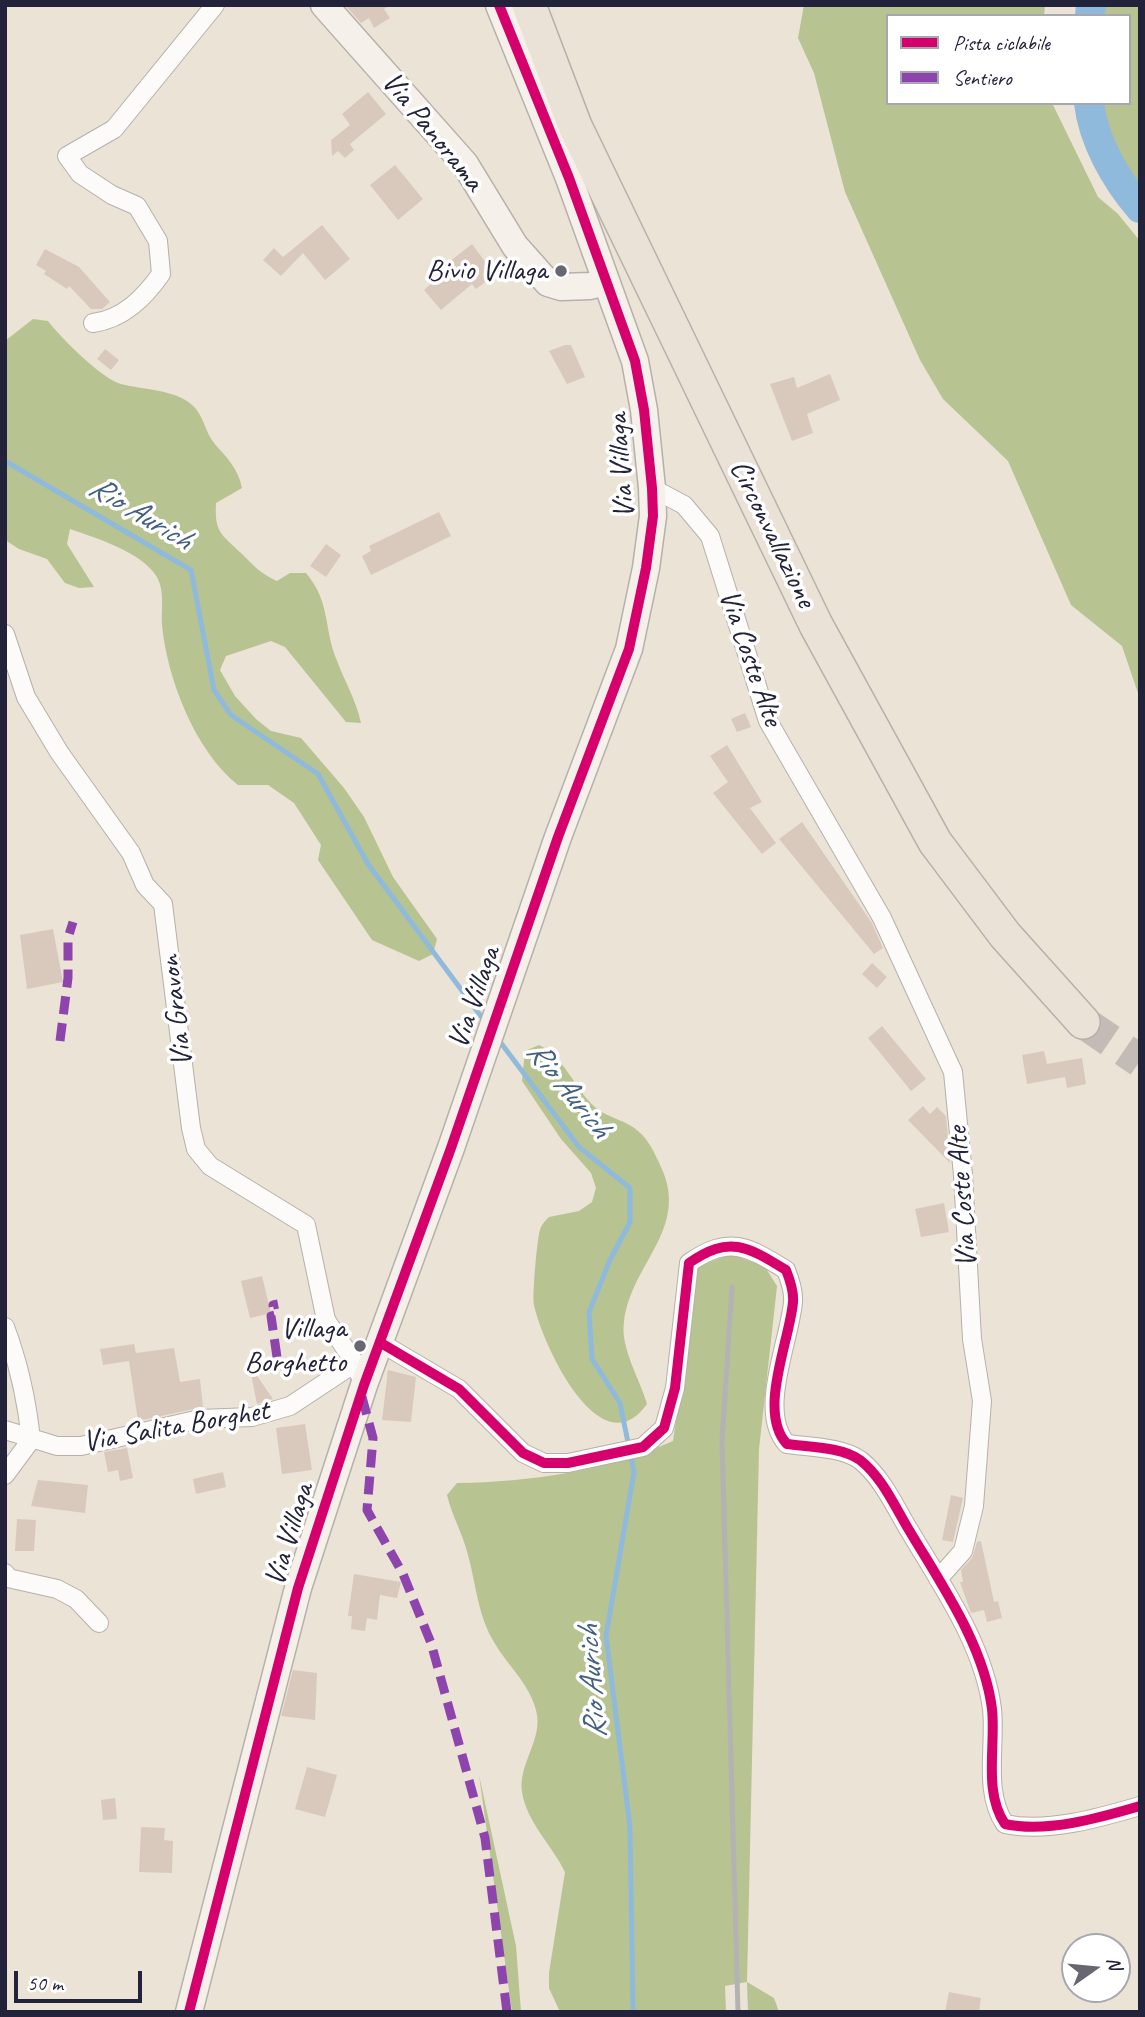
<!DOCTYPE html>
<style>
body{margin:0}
#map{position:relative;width:1145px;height:2017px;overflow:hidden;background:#ebe3d5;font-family:Caveat,sans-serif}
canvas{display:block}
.frame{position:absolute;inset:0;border:7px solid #22223b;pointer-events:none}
.legend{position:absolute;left:886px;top:14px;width:245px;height:91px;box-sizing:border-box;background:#fff;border:2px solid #a7a7b1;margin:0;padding:9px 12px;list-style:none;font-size:21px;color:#22223b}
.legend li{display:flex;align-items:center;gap:14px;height:35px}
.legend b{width:35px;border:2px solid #a7a7b1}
.north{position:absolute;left:1061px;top:1933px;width:70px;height:70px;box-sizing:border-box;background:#fff;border:2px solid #a7a7b1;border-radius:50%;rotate:75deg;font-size:19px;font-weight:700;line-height:28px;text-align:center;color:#22223b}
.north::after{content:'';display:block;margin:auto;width:24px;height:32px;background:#686671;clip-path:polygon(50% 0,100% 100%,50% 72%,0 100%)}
.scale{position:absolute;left:14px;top:1971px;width:128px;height:32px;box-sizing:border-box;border:4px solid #22223b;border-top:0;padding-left:9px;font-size:21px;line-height:24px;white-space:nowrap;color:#22223b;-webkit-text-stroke:5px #fff;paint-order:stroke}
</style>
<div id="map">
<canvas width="1145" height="2017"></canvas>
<div class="frame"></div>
<ul class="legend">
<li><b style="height:9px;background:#d6006c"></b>Pista ciclabile</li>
<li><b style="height:9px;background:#8e44ad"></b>Sentiero</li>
</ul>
<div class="north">N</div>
<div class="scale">50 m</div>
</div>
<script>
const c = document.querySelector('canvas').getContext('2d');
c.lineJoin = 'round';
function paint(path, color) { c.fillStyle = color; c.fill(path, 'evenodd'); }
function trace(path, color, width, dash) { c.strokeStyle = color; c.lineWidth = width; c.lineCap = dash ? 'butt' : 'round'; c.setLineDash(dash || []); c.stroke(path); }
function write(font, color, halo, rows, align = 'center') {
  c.font = font + ' Caveat,sans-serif'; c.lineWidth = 7; c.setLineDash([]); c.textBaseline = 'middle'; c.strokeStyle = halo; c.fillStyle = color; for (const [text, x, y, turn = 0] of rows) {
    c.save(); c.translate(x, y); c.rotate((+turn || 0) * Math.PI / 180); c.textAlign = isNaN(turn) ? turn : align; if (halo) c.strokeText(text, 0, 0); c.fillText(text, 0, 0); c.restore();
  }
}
const forest = new Path2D(`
 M804 5H1045L1044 16H888V103H1052L1098 197 1118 214 1140 241V699L1122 646 1071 605 1008 461 943 399 920 360 845 192 814 73 798 38Z
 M1101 5H1140V185L1112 155C1117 169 1140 213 1140 222L1102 150 1093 141 1085 123 1087 103H1129V16H1102Z
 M33 319 48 321C59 336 103 380 121 384 143 390 180 389 196 409 204 419 206 433 214 443 227 458 238 468 242 488L216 503C214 534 223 535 242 554 254 566 261 574 277 581L290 573H306C331 603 323 626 337 661 345 682 356 700 361 723L346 722 285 647 271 641 226 656 220 670 235 696 256 719 271 731 301 738 344 788 364 817 393 877 437 939 433 954 419 961 372 940 318 860 321 845 294 803 268 785H238C195 751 167 678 162 625 161 609 165 592 157 577 142 552 96 538 70 529L67 544 94 587 79 588 65 583 47 559 19 549 5 540V341Z
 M539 1045C565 1057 574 1089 596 1108 608 1118 626 1120 638 1131 649 1140 655 1154 661 1167 690 1229 631 1263 624 1322 620 1348 640 1379 647 1404 600 1470 542 1343 534 1305 532 1296 537 1239 540 1230 541 1225 546 1220 549 1217L579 1211 592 1202 596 1188 591 1173 561 1139 522 1081 525 1051Z
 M731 1254 765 1267 777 1286 759 1449 747 1982 774 1998 779 2012H748L747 1982 725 1986 726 2012H560L549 1988V1973L565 1872C552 1845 527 1823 522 1792 518 1763 544 1739 536 1710 529 1683 507 1665 494 1642 478 1616 476 1584 468 1555 463 1534 452 1516 447 1495L457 1483C531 1482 605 1471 673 1441L698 1267Z
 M479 1775 516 1946 521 2012H512Z`);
const sand = new Path2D(`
 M1111 153 1140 185V215L1123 187Z`);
const stream = new Path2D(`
 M5 461 191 570 214 690 231 715 318 774 368 864 486 1023
 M498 1039 579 1147 630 1188V1222L610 1260 589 1312 592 1359 620 1403 634 1472 606 1636 630 1827 633 2012`);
const river = new Path2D(`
 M1090 16 1091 5
 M1089 103C1093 140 1116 180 1140 208`);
const building = new Path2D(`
 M345 5H390L384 9 390 18 374 28 369 18 361 23Z
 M368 92 386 114 350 144 354 150 345 158 338 151 332 156 331 140 350 125 342 114Z
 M395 165 423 199 398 220 370 185Z
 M322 225 350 259 325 280 303 253 281 276 263 260 274 248 283 257Z
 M472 244 495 275 476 289 472 284 441 310 424 290 452 265 449 262Z
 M45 249 79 267 110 302 102 309H91L69 286 67 289 44 274 46 271 36 265Z
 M565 345H571L585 377 567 384 549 351Z
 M105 349 119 360 111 370 97 359Z
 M830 374 840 400 807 414 813 433 792 441 770 384 794 377 797 388Z
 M439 512 451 536 371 575 362 556 371 551 369 546Z
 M326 544 341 555 326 577 310 566Z
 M745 713 751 727 737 732 731 719Z
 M727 745 762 802 750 808 776 843 762 854 713 793 728 782 710 756Z
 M802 822 872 923 883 948 874 954 779 839Z
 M53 929 63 982 27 989 20 935Z
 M872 963 887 977 877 988 862 974Z
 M882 1026 926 1079 911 1091 868 1038Z
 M1044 1051 1047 1064 1082 1058 1086 1084 1067 1088 1065 1077 1027 1084 1022 1055Z
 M923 1106 930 1114 937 1107 946 1116 950 1163 908 1120Z
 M944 1203 949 1232 921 1237 915 1209Z
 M262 1276 271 1313 250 1318 241 1281Z
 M134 1344 136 1353 174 1348 180 1382 200 1379 203 1407 138 1421 129 1361 103 1365 100 1349Z
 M249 1364 273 1399 257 1404Z
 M388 1370 416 1377 411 1422 382 1420Z
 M305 1424 312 1470 282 1474 276 1428Z
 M127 1448 133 1478 120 1481 118 1470 108 1472 104 1452Z
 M223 1472 226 1487 196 1494 193 1479Z
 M38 1480 88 1485 85 1513 31 1506Z
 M951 1495 963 1498 953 1542 942 1540Z
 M17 1519 36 1520 34 1551H15Z
 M981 1541 994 1602 998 1601 1002 1618 987 1622 984 1610 971 1613 960 1582H963L961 1570 972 1558 977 1542Z
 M354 1574 401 1582 397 1598 380 1595 377 1620 367 1618 365 1631 351 1629 352 1616H348Z
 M293 1670 317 1673 315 1720 281 1716Z
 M307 1767 337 1775 325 1817 295 1809Z
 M115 1798 117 1819 103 1820 101 1800Z
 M141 1827 165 1828 164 1840 173 1841 172 1873 139 1872Z
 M949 1992 981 1998 979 2012H945Z`);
const highwayTunnel = new Path2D(`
 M1083 1022 1140 1061`);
const street = new Path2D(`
 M93 323C123 319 144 298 161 274L158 241 137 206 112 195 80 174 67 156 114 129 215 5
 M652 488 684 505 710 536 768 721 882 918 953 1072 963 1175 972 1339 982 1401 974 1506 963 1551 938 1579
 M5 634 26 697 59 752 131 853 145 885 163 904 191 1128 196 1149 210 1166 306 1225 326 1320 355 1363
 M5 1327C19 1364 27 1401 31 1440L5 1475
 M381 1343 459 1389 523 1453 544 1463H568L643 1447 664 1428 675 1388 689 1263C729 1235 747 1246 786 1270 790 1280 794 1291 793 1302 790 1340 757 1412 787 1444 809 1447 842 1447 860 1460 882 1477 895 1507 909 1530 941 1584 984 1645 992 1709 996 1746 983 1792 1005 1824 1047 1833 1099 1818 1140 1806
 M5 1430 57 1446H81L200 1419 252 1417 290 1406 355 1363 359 1374
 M5 1573 8 1578 57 1589 76 1599 99 1623`);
const secondary = new Path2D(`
 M324 5 465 164 515 246 548 283 561 287 590 286 606 282
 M189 2012 298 1588 364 1385 451 1148 558 837 629 649 646 568 653 516 652 488 644 410 635 361 569 178 499 5`);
const highway = new Path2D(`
 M529 5 575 126 816 625 935 842 1005 935 1083 1022`);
const rail = new Path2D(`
 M732 1287 722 1441 738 2012`);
const quiet = new Path2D(`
 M60 1041 68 978V938L73 922
 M277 1357 271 1316 275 1315 273 1305 278 1304
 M362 1397 373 1438 367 1510 403 1574 431 1643 485 1838 507 2012`);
const cycleway = new Path2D(`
 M381 1343 459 1389 523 1453 544 1463H568L643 1447 664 1428 675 1388 689 1263C729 1235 747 1246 786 1270 790 1280 794 1291 793 1302 790 1340 757 1412 787 1444 809 1447 842 1447 860 1460 882 1477 895 1507 909 1530 941 1584 984 1645 992 1709 996 1746 983 1792 1005 1824 1047 1833 1099 1818 1140 1806
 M189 2012 298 1588 364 1385 451 1148 558 837 629 649 646 568 653 516 652 488 644 410 635 361 569 178 499 5`);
const markers = [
 [561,271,7,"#686671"],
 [360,1346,7,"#686671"]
];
const streetNames = [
 ["Via Panorama",432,132,51],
 ["Via Villaga",622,466,-94],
 ["Circonvallazione",772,534,64],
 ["Via Coste Alte",750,658,71],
 ["Via Villaga",475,998,-71],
 ["Via Gravon",177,1011,-97],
 ["Via Coste Alte",963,1197,-94],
 ["Via Salita Borghet",176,1427,-10],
 ["Via Villaga",290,1535,-73]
];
const poiNames = [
 ["Bivio Villaga",547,271],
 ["Villaga",346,1329],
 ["Borghetto",346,1363]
];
const waterNames = [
 ["Rio Aurich",140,514,31],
 ["Rio Aurich",568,1090,51],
 ["Rio Aurich",593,1682,-94]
];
paint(forest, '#b7c391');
paint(sand, '#eddeb7');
trace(stream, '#90badb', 5);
trace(river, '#90badb', 30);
paint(building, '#d9c9bd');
trace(highwayTunnel, '#c3bcb6', 33, [33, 17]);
trace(street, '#b5b0aa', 20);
trace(secondary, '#b5b0aa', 29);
trace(highway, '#b5b0aa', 36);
trace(street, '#fcfbf9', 18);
trace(secondary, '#f5f1ea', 26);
trace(highway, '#eae2d6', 33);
trace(rail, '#b4b3b4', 5);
trace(quiet, '#8e44ad', 9, [18, 9]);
trace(cycleway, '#d6006c', 10);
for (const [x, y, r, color] of markers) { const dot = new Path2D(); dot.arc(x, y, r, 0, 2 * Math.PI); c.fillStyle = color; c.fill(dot); trace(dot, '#fff', 2.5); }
write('30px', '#22223b', '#fff', streetNames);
write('30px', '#22223b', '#fff', poiNames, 'right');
write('italic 32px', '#425f84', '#fff', waterNames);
</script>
